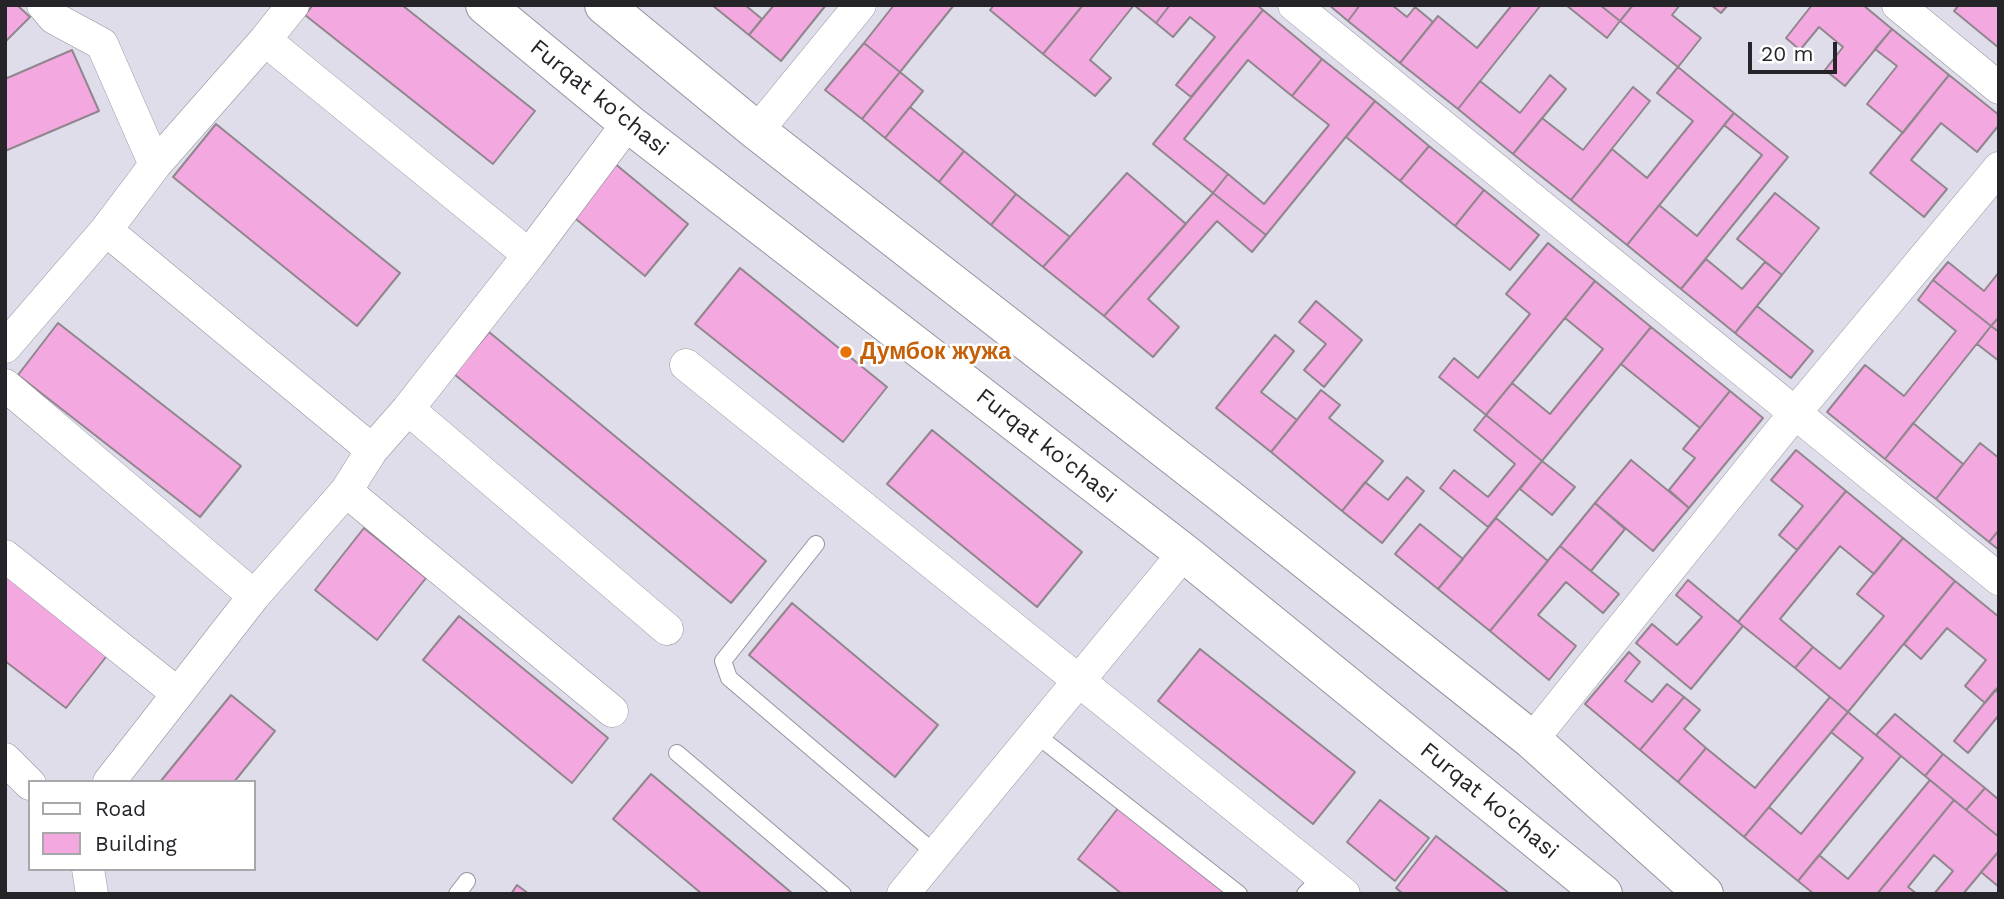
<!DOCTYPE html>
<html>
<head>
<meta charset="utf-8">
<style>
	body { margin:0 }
	#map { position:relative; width:2004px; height:899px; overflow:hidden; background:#dfddea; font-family:"Work Sans",sans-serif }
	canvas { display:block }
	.frame { position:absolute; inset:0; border:7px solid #252429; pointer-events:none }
	.legend { position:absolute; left:28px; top:780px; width:228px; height:91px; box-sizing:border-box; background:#fff; border:2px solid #a8a7a9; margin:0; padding:9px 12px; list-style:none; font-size:21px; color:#252429 }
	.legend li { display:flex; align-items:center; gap:14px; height:35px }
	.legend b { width:35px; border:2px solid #a8a7a9 }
	.scale { position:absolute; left:1748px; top:42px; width:89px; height:32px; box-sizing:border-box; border:4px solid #252429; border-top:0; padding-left:9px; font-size:21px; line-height:24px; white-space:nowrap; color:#252429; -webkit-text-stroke:5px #fff; paint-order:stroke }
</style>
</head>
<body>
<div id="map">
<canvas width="2004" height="899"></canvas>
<div class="frame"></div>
<ul class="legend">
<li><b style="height:9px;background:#fff"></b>Road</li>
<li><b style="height:19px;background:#f3a9df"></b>Building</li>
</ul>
<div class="scale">20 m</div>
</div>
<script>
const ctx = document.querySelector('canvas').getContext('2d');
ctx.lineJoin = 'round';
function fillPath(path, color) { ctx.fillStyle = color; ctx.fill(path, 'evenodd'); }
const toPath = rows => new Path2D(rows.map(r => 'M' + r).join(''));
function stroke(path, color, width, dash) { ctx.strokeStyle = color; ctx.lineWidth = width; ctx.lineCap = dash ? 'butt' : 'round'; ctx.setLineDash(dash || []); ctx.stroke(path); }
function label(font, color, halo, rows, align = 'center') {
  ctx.font = font + ' "Work Sans",sans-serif'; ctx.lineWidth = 5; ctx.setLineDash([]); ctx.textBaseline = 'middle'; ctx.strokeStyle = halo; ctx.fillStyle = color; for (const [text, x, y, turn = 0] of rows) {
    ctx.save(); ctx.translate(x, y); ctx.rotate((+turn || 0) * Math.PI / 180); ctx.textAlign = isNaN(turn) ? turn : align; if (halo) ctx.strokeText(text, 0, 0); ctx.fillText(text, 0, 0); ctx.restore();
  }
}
const building = toPath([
	[5,5,17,5,30,17,5,42,5,5],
	[313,5,402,5,535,111,493,164,305,15,313,5],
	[712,5,745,5,762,19,749,35,712,5],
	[774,5,826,5,781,61,749,35,774,5],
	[894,5,954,5,900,72,864,43,894,5],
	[994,5,1083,5,1043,54,990,10,994,5],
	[1083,5,1170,5,1156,23,1134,5,1090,60,1111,78,1095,96,1043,54,1083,5],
	[1170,5,1257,5,1263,10,1191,97,1176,85,1215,37,1190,17,1173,37,1156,23,1170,5],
	[1329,5,1360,5,1348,21,1329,5],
	[1360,5,1392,5,1407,17,1415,7,1433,22,1400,63,1348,21,1360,5],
	[1512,5,1541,5,1458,109,1400,63,1438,16,1477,48,1512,5],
	[1566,5,1600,5,1620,21,1607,38,1566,5],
	[1600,5,1633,5,1620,21,1600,5],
	[1633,5,1680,5,1672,15,1701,38,1678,67,1620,21,1633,5],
	[1711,5,1728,5,1721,13,1711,5],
	[1812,5,1863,5,1892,29,1845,86,1825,70,1843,47,1819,27,1800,50,1786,38,1812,5],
	[1959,5,1999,5,1999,48,1954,11,1959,5],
	[1263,10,1322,59,1292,96,1248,60,1184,139,1228,174,1213,193,1153,144,1263,10],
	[1892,29,1949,75,1903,133,1867,104,1897,66,1875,49,1892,29],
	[864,43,900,72,862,119,825,90,864,43],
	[72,50,99,111,5,151,5,79,72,50],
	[1322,59,1375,101,1266,235,1213,193,1228,174,1264,204,1329,125,1292,96,1322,59],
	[1678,67,1734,113,1627,245,1571,200,1612,149,1647,178,1693,121,1657,93,1678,67],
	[900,72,923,91,885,138,862,119,900,72],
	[1550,75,1566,89,1513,154,1458,109,1480,81,1520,113,1550,75],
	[1949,75,1999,115,1999,125,1977,152,1941,123,1911,160,1947,189,1924,217,1870,173,1949,75],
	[1633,87,1650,101,1571,200,1513,154,1542,118,1583,150,1633,87],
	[1375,101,1429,146,1400,181,1346,137,1375,101],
	[910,107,964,151,939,182,885,138,910,107],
	[1734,113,1788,157,1681,289,1627,245,1659,205,1697,236,1762,155,1724,125,1734,113],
	[216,124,400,273,357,326,173,177,216,124],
	[1429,146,1484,190,1455,226,1400,181,1429,146],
	[964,151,1016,194,991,225,939,182,964,151],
	[608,158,688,224,645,276,565,210,608,158],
	[1127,173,1186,224,1104,316,1043,267,1127,173],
	[1484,190,1539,235,1510,270,1455,226,1484,190],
	[1213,193,1266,235,1252,252,1217,221,1148,299,1179,327,1153,357,1104,316,1213,193],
	[1775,193,1819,228,1782,275,1737,239,1775,193],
	[1016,194,1070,237,1043,267,991,225,1016,194],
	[1548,243,1595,281,1486,415,1439,377,1454,358,1478,378,1530,314,1506,294,1548,243],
	[1706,259,1742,289,1765,262,1782,275,1735,333,1681,289,1706,259],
	[1948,262,1984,291,1999,272,1999,317,1991,326,1933,280,1948,262],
	[740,268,887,387,843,442,695,324,740,268],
	[1933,280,1991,326,1885,459,1827,412,1865,365,1904,396,1956,331,1918,300,1933,280],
	[1595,281,1651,327,1542,461,1486,415,1512,383,1550,414,1603,349,1565,318,1595,281],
	[1316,301,1362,340,1324,387,1304,370,1326,344,1299,322,1316,301],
	[1757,306,1813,351,1791,378,1735,333,1757,306],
	[1999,317,1999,332,1991,326,1999,317],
	[58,323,241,466,200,517,18,375,58,323],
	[1991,326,1999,332,1999,361,1977,344,1991,326],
	[1651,327,1730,391,1700,428,1621,364,1651,327],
	[489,332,766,561,731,603,454,374,489,332],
	[1275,335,1294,351,1261,392,1297,420,1271,452,1216,408,1275,335],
	[1321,390,1340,405,1329,418,1383,461,1342,511,1271,452,1321,390],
	[1730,391,1763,418,1689,508,1669,490,1695,458,1683,449,1730,391],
	[1486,415,1542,461,1488,527,1440,488,1454,470,1488,497,1515,464,1474,430,1486,415],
	[1913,423,1963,464,1936,499,1885,459,1913,423],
	[932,430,1082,552,1037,607,887,484,932,430],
	[1980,443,1999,458,1999,530,1989,542,1936,499,1980,443],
	[1796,450,1846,491,1797,550,1779,535,1803,506,1771,480,1796,450],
	[1631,460,1689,508,1653,551,1595,503,1631,460],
	[1542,461,1575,487,1552,515,1520,489,1542,461],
	[1407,477,1424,491,1382,543,1342,511,1365,482,1388,500,1407,477],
	[1846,491,1903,538,1874,574,1840,546,1780,619,1813,647,1795,668,1738,622,1846,491],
	[1595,503,1625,529,1591,571,1560,546,1595,503],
	[1496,518,1548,561,1490,631,1438,589,1496,518],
	[1420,524,1463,559,1438,589,1395,554,1420,524],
	[364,528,426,578,377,640,315,590,364,528],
	[1999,530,1999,550,1989,542,1999,530],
	[1903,538,1955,581,1848,712,1795,668,1813,647,1840,669,1884,616,1857,594,1903,538],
	[1560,546,1619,594,1603,613,1566,582,1538,615,1576,646,1549,680,1490,631,1560,546],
	[5,572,109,653,66,708,5,661,5,572],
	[1688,580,1743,626,1691,689,1636,643,1652,624,1677,645,1702,617,1676,595,1688,580],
	[1955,581,1999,617,1999,686,1985,703,1965,686,1986,660,1947,628,1921,659,1904,644,1955,581],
	[792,603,938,725,895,777,749,655,792,603],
	[459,616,608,738,572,783,423,660,459,616],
	[1200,649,1355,772,1313,824,1158,701,1200,649],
	[1629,652,1640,662,1625,681,1652,702,1667,684,1684,697,1640,750,1585,704,1629,652],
	[1995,690,1999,693,1999,715,1968,753,1954,741,1995,690],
	[231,695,275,731,234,782,160,782,231,695],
	[1684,697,1700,710,1684,729,1706,748,1678,782,1640,750,1684,697],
	[1830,697,1848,712,1744,837,1678,782,1706,748,1755,788,1830,697],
	[1848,712,1901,756,1798,881,1744,837,1769,807,1801,834,1863,758,1831,732,1848,712],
	[1895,714,1943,754,1925,776,1876,735,1895,714],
	[1943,754,1985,788,1966,810,1925,776,1943,754],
	[651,774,793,894,702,894,613,819,651,774],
	[1930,780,1954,800,1877,894,1814,894,1798,881,1819,855,1848,879,1930,780],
	[1985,788,1999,800,1999,837,1966,810,1985,788],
	[1380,800,1429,838,1395,881,1347,842,1380,800],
	[1954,800,1999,837,1999,851,1963,894,1934,894,1953,871,1934,855,1908,887,1917,894,1877,894,1954,800],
	[1119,807,1230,894,1122,894,1078,859,1119,807],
	[1436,836,1510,894,1403,894,1396,888,1436,836],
	[1999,851,1999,887,1981,872,1999,851],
	[517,885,529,894,511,894,517,885]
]);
const lane = toPath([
	[816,544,723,661,729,678,936,854],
	[1034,733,1239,894],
	[677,753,843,894],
	[457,894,467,881],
	[1305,894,1322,876]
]);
const street = toPath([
	[43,5,54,18,102,44,155,165],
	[293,5,265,40,155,165,106,230,372,450],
	[1294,5,1999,579],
	[1898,5,1999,88],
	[265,40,529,255],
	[757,131,860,5],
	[5,347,106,230],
	[686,365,1344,894],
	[5,385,254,596],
	[408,409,667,629],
	[346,491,612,711],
	[5,556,177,693],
	[1532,740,1795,413,1999,168],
	[5,759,30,784],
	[109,782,254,596,346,491,372,450,408,409,529,255,628,123],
	[88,869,92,894],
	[903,894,1184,553]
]);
const secondary = toPath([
	[485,5,628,123,1184,553,1603,894],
	[604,5,757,131,1229,499,1532,740,1704,894]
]);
const markers = [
	[846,352,7,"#e8710a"]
];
const streetNames = [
	["Furqat ko'chasi",599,98,39],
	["Furqat ko'chasi",1046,446,38],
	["Furqat ko'chasi",1489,801,39]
];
const foodNames = [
	["Думбок жужа",860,352]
];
fillPath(building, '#f3a9df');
stroke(building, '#91868e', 2);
stroke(lane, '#95939f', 18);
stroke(street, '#95939f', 33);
stroke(secondary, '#95939f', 40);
stroke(lane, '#fff', 16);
stroke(street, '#fff', 32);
stroke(secondary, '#fff', 38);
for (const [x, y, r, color] of markers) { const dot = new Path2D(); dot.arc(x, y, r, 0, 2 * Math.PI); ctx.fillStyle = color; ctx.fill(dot); stroke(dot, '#fff', 2.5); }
label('23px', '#252429', '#fff', streetNames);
label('bold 23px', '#c56008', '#fff', foodNames, 'left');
</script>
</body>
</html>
